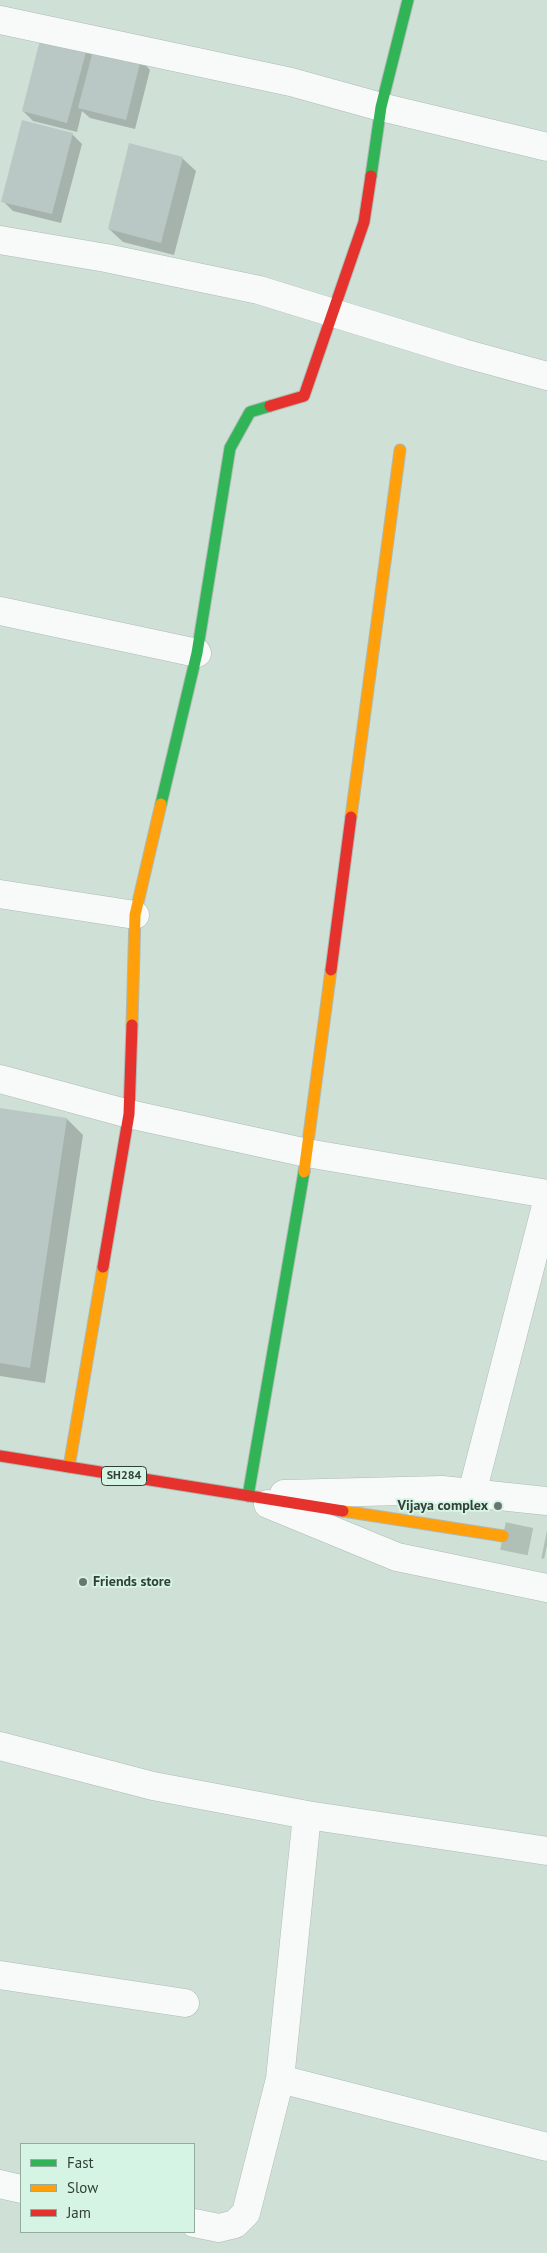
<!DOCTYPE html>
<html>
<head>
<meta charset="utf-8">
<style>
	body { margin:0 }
	#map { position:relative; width:547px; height:2253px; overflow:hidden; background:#cfe0d7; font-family:"PT Sans",sans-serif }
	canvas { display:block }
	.legend { position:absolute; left:20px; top:2143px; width:175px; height:90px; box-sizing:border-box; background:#d5f4e4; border:1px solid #94ac9f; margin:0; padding:6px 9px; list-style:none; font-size:15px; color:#323f38 }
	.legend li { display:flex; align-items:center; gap:10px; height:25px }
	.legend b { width:25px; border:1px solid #94ac9f }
</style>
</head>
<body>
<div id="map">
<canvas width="547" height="2253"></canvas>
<ul class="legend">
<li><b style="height:6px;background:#30b455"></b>Fast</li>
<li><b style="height:6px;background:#ff9f0a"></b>Slow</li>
<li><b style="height:6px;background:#e5322d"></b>Jam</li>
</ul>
</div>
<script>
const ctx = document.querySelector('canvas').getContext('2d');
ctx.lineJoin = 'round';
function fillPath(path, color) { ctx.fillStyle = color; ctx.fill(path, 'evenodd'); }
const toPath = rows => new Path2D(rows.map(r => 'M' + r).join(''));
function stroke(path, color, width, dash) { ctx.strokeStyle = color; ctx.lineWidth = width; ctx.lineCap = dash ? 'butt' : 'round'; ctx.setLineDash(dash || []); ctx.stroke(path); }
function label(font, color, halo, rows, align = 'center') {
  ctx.font = font + ' "PT Sans",sans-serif'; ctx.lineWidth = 4; ctx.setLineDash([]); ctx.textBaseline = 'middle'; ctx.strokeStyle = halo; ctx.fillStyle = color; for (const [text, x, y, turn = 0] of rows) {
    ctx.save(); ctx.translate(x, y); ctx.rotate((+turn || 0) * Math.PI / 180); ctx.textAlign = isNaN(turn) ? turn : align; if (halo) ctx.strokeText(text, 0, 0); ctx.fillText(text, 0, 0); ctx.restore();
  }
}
const shadow = toPath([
	[86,49,93,56,141,60,150,70,135,129,90,118,82,111,77,132,33,121,23,111],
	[72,134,82,144,61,223,13,211,3,201],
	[182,158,196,171,174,255,123,242,109,229],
	[0,1109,67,1119,83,1135,45,1383,0,1376]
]);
const building = toPath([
	[41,36,87,48,67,123,22,111],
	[94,47,141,59,126,120,78,108],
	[22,120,73,133,52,214,1,202],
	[129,143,183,157,161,243,108,229],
	[0,1108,67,1118,30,1368,0,1363]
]);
const primaryTunnel = toPath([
	[503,1536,547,1545]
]);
const street = toPath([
	[0,20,291,82,381,107,547,147],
	[0,240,106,258,259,290,463,353,547,376],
	[0,611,197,653],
	[0,894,135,915],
	[0,1079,129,1114,307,1153,547,1194],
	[472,1493,547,1202],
	[284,1494,442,1490,547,1501],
	[268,1504,397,1557,547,1588],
	[0,1746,153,1786,307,1815,547,1851],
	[0,1975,185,2003],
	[280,2079,547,2147],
	[0,2184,21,2189],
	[194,2223,219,2228,235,2224,246,2213,280,2079,307,1815]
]);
const fast = toPath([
	[371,176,381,107,408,0],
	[161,804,197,653,230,448,250,412,270,406],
	[248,1496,304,1172]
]);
const slow = toPath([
	[351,817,400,450],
	[132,1025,135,915,161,804],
	[304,1172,331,970],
	[69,1467,103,1267],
	[343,1511,503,1536]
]);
const jam = toPath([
	[270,406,304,396,364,222,371,176],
	[331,970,351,817],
	[103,1267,129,1114,132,1025],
	[0,1456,343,1511]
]);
const markers = [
	[498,1506,5,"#697770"],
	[83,1582,5,"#697770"]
];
const shields = [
	[124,1476,45]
];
const shieldNames = [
	["SH284",124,1476]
];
const poiNames = [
	["Vijaya complex",488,1506],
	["Friends store",93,1582,"left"]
];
fillPath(shadow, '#0003');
fillPath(building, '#b9c8c4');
stroke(primaryTunnel, '#b0c0b7', 28, [28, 14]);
stroke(street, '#adbbb4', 29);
stroke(fast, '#adbbb4', 13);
stroke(slow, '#adbbb4', 13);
stroke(jam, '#adbbb4', 13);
stroke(street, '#f8faf9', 28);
stroke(fast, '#30b455', 11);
stroke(slow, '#ff9f0a', 11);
stroke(jam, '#e5322d', 11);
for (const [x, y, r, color] of markers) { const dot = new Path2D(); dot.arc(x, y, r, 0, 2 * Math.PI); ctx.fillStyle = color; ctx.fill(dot); stroke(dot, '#d5f4e4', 2); }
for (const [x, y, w] of shields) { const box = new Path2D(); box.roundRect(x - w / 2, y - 9.5, w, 19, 4); ctx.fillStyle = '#d5f4e4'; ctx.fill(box); stroke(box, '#323f38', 1); }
label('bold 12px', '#323f38', null, shieldNames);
label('bold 14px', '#323f38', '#d5f4e4', poiNames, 'right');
</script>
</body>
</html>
